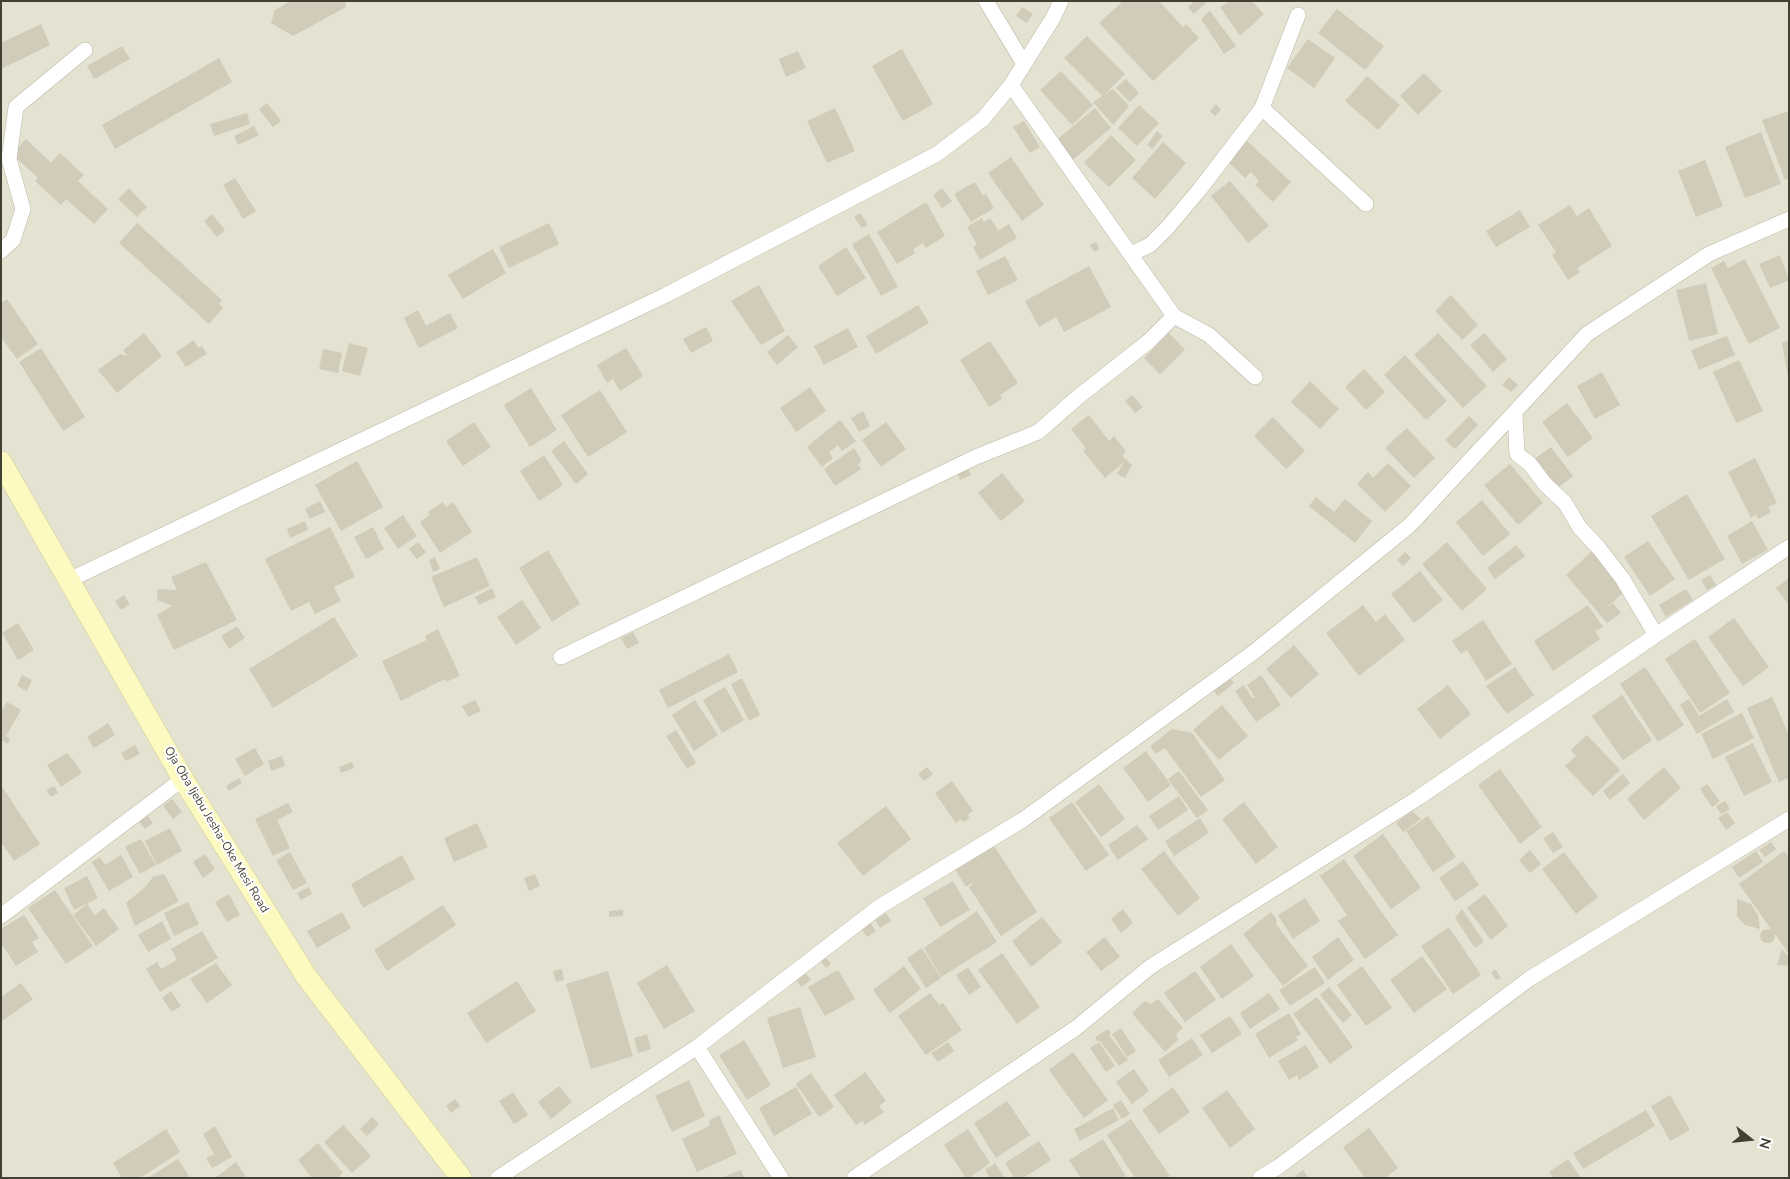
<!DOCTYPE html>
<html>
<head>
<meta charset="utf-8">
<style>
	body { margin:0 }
	#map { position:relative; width:1790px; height:1179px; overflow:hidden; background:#f0efe3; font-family:"Nunito Sans",sans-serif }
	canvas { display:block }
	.frame { position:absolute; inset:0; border:2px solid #423f33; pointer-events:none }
	.north { position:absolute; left:1725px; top:1114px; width:50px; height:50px; -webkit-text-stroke:4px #fff; paint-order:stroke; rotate:106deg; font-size:14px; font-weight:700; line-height:20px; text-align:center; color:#423f33 }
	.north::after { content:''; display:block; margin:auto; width:18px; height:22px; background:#423f33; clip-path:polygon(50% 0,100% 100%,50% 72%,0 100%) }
</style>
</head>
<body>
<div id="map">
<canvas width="1790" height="1179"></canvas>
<div class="frame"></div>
<div class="north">N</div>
</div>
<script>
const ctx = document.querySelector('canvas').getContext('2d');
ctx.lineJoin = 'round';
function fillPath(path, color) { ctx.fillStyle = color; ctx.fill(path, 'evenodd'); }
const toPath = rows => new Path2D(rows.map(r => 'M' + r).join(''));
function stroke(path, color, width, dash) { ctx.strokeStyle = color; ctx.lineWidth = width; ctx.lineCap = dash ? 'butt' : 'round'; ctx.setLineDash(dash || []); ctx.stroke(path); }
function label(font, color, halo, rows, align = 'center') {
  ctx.font = font + ' "Nunito Sans",sans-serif'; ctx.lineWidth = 4; ctx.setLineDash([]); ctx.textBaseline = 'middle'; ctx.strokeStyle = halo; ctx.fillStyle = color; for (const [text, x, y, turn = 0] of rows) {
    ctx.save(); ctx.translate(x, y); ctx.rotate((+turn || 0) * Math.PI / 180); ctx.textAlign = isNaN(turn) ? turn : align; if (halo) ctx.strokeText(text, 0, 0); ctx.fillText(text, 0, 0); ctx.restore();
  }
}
const residential = toPath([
	[1,1,1789,1,1789,1178,1,1178]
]);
const building = toPath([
	[291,1,345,1,346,7,293,36,271,23,275,10],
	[1123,1,1159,1,1183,27,1186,24,1199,38,1153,81,1099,23],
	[1195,1,1208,1,1194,14,1188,7],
	[1231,1,1252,1,1264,14,1240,36,1220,7],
	[1022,7,1033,14,1027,23,1016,16],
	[1337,9,1384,46,1365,70,1318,33],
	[1210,11,1236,46,1224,54,1201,19],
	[41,24,50,45,1,69,1,43],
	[1087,36,1125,74,1104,95,1113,89,1129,106,1113,125,1093,102,1102,96,1064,58],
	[1308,39,1335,58,1314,88,1287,68],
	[122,46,130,59,94,79,87,66],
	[902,49,933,104,903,121,872,66],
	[798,51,806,68,786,77,779,59],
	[219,58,232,82,115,149,102,125],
	[1061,71,1093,105,1072,125,1040,90],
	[1424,73,1442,91,1418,115,1400,96],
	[1367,76,1400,105,1378,130,1345,101],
	[1126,79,1139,93,1130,102,1116,88],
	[267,103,281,121,273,127,259,109],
	[1216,104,1221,110,1215,116,1210,111],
	[1139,105,1159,123,1137,146,1118,128],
	[835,108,855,151,827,163,807,121],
	[1095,108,1111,128,1069,163,1053,143],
	[1789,111,1789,179,1785,180,1762,120],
	[247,113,250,124,214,136,210,124],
	[1024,121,1040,147,1030,153,1013,127],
	[254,126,259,135,238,145,234,136],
	[1157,131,1163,136,1152,149,1147,145],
	[1761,132,1781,184,1745,198,1725,147],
	[1111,135,1136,160,1109,187,1084,163],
	[26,139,51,163,60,153,84,175,78,181,108,209,94,224,66,199,61,205,35,181,38,178,12,154],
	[1245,139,1291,182,1273,202,1255,185,1259,181,1251,172,1245,178,1226,160],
	[1163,142,1186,163,1155,199,1132,178],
	[1011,157,1044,205,1022,221,988,173],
	[1705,160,1723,206,1696,217,1678,171],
	[235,178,256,211,243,219,223,185],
	[1230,181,1269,226,1248,243,1211,196],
	[975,182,983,196,986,194,994,208,971,222,954,194],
	[129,188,147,207,137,217,118,199],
	[942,188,952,201,942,208,933,195],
	[926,202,945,236,926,248,923,243,913,249,915,253,897,264,877,232],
	[1570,205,1577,216,1589,208,1612,246,1577,268,1580,272,1568,280,1552,255,1556,252,1538,225],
	[1520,210,1530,227,1496,247,1486,231],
	[860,213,868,225,862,228,854,217],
	[212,214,225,230,217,237,204,221],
	[982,218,984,222,990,218,998,230,990,236,1009,224,1017,238,980,260,973,247,977,244,967,227],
	[137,223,222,300,219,304,223,308,209,324,119,243],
	[549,223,559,244,509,268,499,247],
	[869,234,898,287,881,296,852,244],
	[1096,242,1099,249,1094,252,1090,245],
	[846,247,866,278,837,296,818,266],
	[493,249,506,273,463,299,448,275],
	[1780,255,1789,280,1770,288,1759,264],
	[1005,256,1018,280,988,295,976,271],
	[1745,259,1780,328,1749,344,1711,268,1724,261,1728,268],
	[1089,266,1111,307,1064,332,1056,317,1039,327,1025,301],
	[1706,283,1718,334,1689,341,1676,290],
	[759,285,785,331,761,345,731,301],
	[1451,295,1478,325,1462,340,1435,311],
	[7,299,38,344,17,359,1,337,1,303],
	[918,305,929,323,876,354,866,336],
	[418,310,426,326,450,313,458,328,419,348,404,318],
	[706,327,713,341,691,353,683,339],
	[848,328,858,347,824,365,814,346],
	[144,333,162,356,117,393,98,370,120,354,127,356,123,350],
	[1169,333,1185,350,1160,374,1144,358],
	[1438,333,1487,386,1463,408,1414,355],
	[1484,333,1507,359,1493,372,1470,345],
	[788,335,798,347,777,365,767,352],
	[1727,336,1735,355,1699,370,1691,350],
	[194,340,198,348,202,346,207,354,186,367,176,352],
	[990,341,1018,383,1000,395,1002,399,989,407,960,360],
	[1789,341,1789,377,1788,378,1782,342],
	[349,343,368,348,360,376,342,371],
	[41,348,85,417,63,431,19,362],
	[626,348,643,376,620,391,613,379,607,383,597,365],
	[323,349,342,353,338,373,319,369],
	[1405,355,1447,401,1426,420,1384,375],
	[1739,360,1763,411,1736,423,1713,372],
	[1364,369,1385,392,1366,410,1345,387],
	[1602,372,1620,405,1595,419,1577,386],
	[1509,377,1518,385,1511,392,1502,385],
	[1310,381,1339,409,1320,429,1291,402],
	[810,387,826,411,796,432,780,408],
	[531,388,557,430,530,447,504,405],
	[600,390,627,432,588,457,561,415],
	[1132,395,1143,407,1135,413,1125,401],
	[1567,403,1593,438,1568,457,1542,422],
	[863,411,870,426,859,432,851,418],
	[1089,415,1109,441,1114,436,1126,451,1122,456,1132,465,1125,478,1117,474,1124,462,1105,478,1083,451,1086,448,1071,429],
	[1469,416,1478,425,1455,449,1445,440],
	[1273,417,1305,451,1286,469,1254,436],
	[840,420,856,441,842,451,838,445,829,452,833,458,822,467,807,447],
	[474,422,491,447,463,466,446,441],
	[886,422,906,449,881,467,862,440],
	[1407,428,1435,458,1414,478,1385,448],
	[564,441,588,474,576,484,551,451],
	[1551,447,1573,476,1553,492,1530,462],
	[854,448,862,461,858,464,861,469,835,486,824,469],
	[544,455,563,485,539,501,520,471],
	[1755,458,1777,503,1768,507,1771,512,1758,519,1756,515,1751,518,1728,472],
	[357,461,383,507,341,531,315,485],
	[1388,463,1411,486,1385,512,1357,484,1368,472,1373,478],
	[966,464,971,475,960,480,955,469],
	[1510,464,1543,503,1518,525,1484,485],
	[1002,473,1025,501,1001,521,978,493],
	[1687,494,1725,559,1689,580,1651,516],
	[1316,497,1334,512,1345,499,1372,521,1355,543,1309,506],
	[1482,500,1510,534,1483,556,1456,522],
	[320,501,325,512,310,519,305,509],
	[443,502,446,507,453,502,472,532,440,553,420,522,430,515,428,512],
	[403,515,417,536,398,549,384,528],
	[305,521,308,530,290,538,287,529],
	[1752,521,1768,550,1742,564,1727,536],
	[330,527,355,577,334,587,341,601,315,614,309,602,291,611,265,559],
	[373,527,384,549,366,559,354,537],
	[1648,541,1675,579,1650,596,1624,557],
	[418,542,426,552,417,559,409,549],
	[1447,542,1487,589,1462,611,1422,564],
	[1516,545,1525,556,1495,579,1487,568],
	[548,550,580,604,552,622,519,568],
	[1405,552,1411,558,1403,566,1397,560],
	[1591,552,1625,591,1605,609,1613,603,1621,613,1607,623,1566,575],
	[435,557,440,569,433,572,429,560],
	[477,557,490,586,444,607,431,577],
	[206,562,237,620,174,650,157,615,172,606,157,600,158,589,177,590,171,577],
	[1420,571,1443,600,1414,623,1391,594],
	[1710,575,1716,585,1707,590,1701,580],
	[1789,578,1789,605,1776,588],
	[492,588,496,597,479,605,475,597],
	[1686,589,1693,600,1666,617,1659,605],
	[124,595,130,604,121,610,115,601],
	[522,600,541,628,516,645,497,617],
	[1363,605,1376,622,1385,614,1405,640,1359,676,1326,633],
	[1588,605,1603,627,1595,631,1600,639,1553,671,1534,641],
	[334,617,358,656,273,708,249,669],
	[1734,618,1769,667,1743,686,1708,637],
	[1483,620,1512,664,1486,681,1467,650,1461,654,1452,641],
	[18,623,34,650,18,660,2,633],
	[237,626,245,638,229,649,221,636],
	[438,629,460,676,446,682,445,679,401,701,382,661,427,640,425,636],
	[633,632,639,643,627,649,621,638],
	[1695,639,1730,693,1700,713,1665,659],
	[1294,645,1319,674,1291,698,1266,669],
	[729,654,738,672,668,708,659,690],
	[1515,667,1534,695,1507,714,1486,686],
	[1645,667,1684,725,1658,742,1620,684],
	[1226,673,1234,683,1218,696,1210,686],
	[22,675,32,680,27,691,17,686],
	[1261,675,1281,705,1256,722,1235,691,1244,685,1252,698,1255,697,1247,685],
	[742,678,760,715,749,721,731,684],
	[1448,685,1471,714,1440,739,1417,709],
	[725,687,744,720,722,733,703,700],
	[1622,695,1652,740,1623,760,1592,716],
	[1772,697,1789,735,1789,778,1779,782,1747,708],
	[1689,699,1699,716,1727,699,1734,712,1697,734,1680,705],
	[475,700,481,711,468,717,462,706],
	[695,700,718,735,694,751,672,715],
	[7,702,21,710,6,736,10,739,8,744,1,740,1,712],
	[1222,705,1248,736,1219,760,1193,730],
	[1742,713,1754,738,1713,759,1701,734],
	[108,723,115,735,94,748,87,737],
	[1172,729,1192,733,1225,780,1201,797,1165,748,1156,754,1150,746],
	[676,730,696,763,687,769,666,736],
	[1587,735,1620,770,1593,796,1565,766,1576,756,1571,750],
	[1753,743,1772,782,1744,796,1725,757],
	[135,745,140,754,126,761,121,753],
	[255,748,264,764,245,776,235,759],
	[1146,751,1171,785,1148,802,1123,768],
	[67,753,71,759,72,758,82,773,61,787,47,765],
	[282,756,285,766,271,771,268,761],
	[352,762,354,768,341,773,339,767],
	[927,767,933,774,924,781,918,774],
	[1664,767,1681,788,1644,820,1627,799],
	[1500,769,1542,827,1520,844,1478,785],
	[1179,771,1208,810,1197,818,1168,779],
	[1623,774,1630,783,1610,800,1603,791],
	[239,778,242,783,229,791,226,786],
	[952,781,973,811,967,815,970,818,964,822,961,819,956,823,935,793],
	[1099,784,1125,819,1101,837,1075,802],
	[1707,784,1720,801,1712,807,1700,789],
	[1,785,40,844,14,861,1,842],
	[54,786,58,793,51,797,46,790],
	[1179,796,1188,810,1158,830,1149,816],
	[172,799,182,812,173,819,163,806],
	[1725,801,1730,809,1721,814,1716,806],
	[1072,802,1109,855,1086,871,1049,818],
	[1244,802,1278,847,1256,864,1222,819],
	[288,803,293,812,277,820,290,848,273,856,255,819],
	[886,806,911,839,863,876,837,843],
	[1412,811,1421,819,1403,832,1396,823],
	[1727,812,1735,823,1726,830,1718,818],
	[146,814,153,823,145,829,138,820],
	[1428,816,1456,857,1433,872,1406,831],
	[1200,818,1209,833,1174,856,1165,841],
	[477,823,488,847,454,862,444,838],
	[1137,825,1148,839,1118,860,1108,845],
	[170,828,182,851,157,865,145,841],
	[1553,832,1563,847,1553,853,1543,838],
	[1383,834,1421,888,1391,909,1353,856],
	[141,839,156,865,140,874,125,847],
	[1771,842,1776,849,1765,857,1759,850],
	[992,843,1037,912,1001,936,969,887,973,884,972,883,966,887,954,868],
	[1530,850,1541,864,1530,873,1519,860],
	[1164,851,1200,898,1178,916,1141,869],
	[1756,851,1763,862,1739,878,1732,867],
	[1784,851,1789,857,1789,954,1775,934,1774,940,1770,943,1765,943,1761,940,1760,935,1763,930,1771,929,1739,884],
	[290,852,307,883,293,890,276,860],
	[1564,852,1598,897,1576,914,1542,869],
	[205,854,215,869,203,878,193,862],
	[121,855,133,877,109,891,92,862,100,857,105,865],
	[402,855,415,879,363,908,351,884],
	[1344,859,1398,935,1365,959,1338,921,1347,915,1320,876],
	[1463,861,1479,885,1455,901,1439,878],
	[164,874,179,901,135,926,126,903,145,887,153,877],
	[535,874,540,886,529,891,524,878],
	[87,876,98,898,74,910,64,888],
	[953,881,970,910,940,927,923,898],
	[309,887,312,894,301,900,297,893],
	[55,890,93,946,66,964,28,908],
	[229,894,240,915,227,922,215,902],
	[1485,894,1508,926,1491,940,1467,908],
	[1305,898,1320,921,1293,939,1278,915],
	[1737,899,1751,904,1758,915,1760,929,1745,925,1737,916],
	[188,902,199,924,174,936,164,913],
	[87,904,95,915,104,908,119,929,96,946,73,915],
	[443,905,456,925,387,971,374,950],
	[1123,909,1133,923,1121,933,1111,919],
	[1462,909,1484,942,1475,948,1455,918],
	[623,910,623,916,609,917,609,911],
	[977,911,997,942,941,977,924,948],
	[342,912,351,928,317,948,307,931],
	[1271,912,1277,920,1276,924,1308,966,1283,986,1243,934],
	[886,913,891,921,880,928,875,920],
	[24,915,39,938,32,942,38,952,16,966,1,943,1,929],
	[1042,917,1062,942,1031,967,1012,941],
	[162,921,171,939,148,952,138,935],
	[870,922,876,931,867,937,861,928],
	[1449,927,1481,975,1453,994,1421,946],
	[202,931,218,958,160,992,146,969,157,962,161,969,177,960,171,949],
	[1105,937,1120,957,1101,971,1086,952],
	[1338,937,1354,960,1328,980,1312,957],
	[1231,944,1254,976,1222,999,1200,967],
	[922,948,941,978,926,988,907,958],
	[1782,949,1789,958,1789,966,1777,965],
	[1002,953,1040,1007,1017,1024,978,970],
	[824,955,831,964,826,968,819,959],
	[1422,956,1447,989,1414,1013,1390,980],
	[216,963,232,985,207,1003,190,979],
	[667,965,695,1011,664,1029,637,983],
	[904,966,921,989,890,1013,873,990],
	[1362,966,1392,1008,1366,1026,1337,985],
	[968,967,981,987,969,995,956,975],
	[1315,967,1325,983,1290,1006,1279,990],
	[562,969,564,980,556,982,553,971],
	[802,969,811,980,801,987,793,975],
	[838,970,855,999,825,1016,808,987],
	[1496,970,1501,978,1496,980,1491,972],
	[608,971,633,1056,591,1069,566,984],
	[1195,971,1216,1000,1185,1022,1164,993],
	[517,981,536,1011,486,1043,467,1013],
	[21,983,33,999,1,1022,1,997],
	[1329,987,1352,1015,1343,1023,1320,995],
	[171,991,181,1006,172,1012,162,998],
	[930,993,939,1005,943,1003,962,1030,926,1055,898,1016],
	[1269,993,1280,1009,1250,1029,1240,1013],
	[1317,997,1353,1047,1330,1064,1293,1014],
	[1158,999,1183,1028,1176,1034,1178,1040,1165,1052,1132,1013,1145,1001,1151,1004],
	[800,1007,816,1057,783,1068,767,1018],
	[1289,1013,1301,1034,1296,1037,1298,1040,1269,1058,1255,1034],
	[1230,1016,1242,1034,1212,1053,1200,1035],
	[1121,1028,1136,1051,1127,1057,1112,1034],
	[1108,1029,1111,1033,1109,1035,1128,1060,1119,1066,1100,1041,1097,1041,1095,1037],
	[647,1034,651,1049,638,1053,634,1038],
	[1192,1038,1203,1055,1169,1077,1158,1060],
	[744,1040,771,1085,747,1100,719,1055],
	[948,1042,954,1051,938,1062,931,1053],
	[1099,1042,1115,1066,1106,1072,1090,1048],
	[1306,1045,1319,1067,1299,1080,1297,1075,1289,1080,1278,1061],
	[1073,1052,1108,1100,1084,1118,1049,1070],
	[1134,1069,1149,1091,1132,1104,1116,1082],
	[865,1072,886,1101,879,1106,884,1112,865,1125,862,1121,856,1125,834,1095],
	[811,1073,834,1107,819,1117,796,1084],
	[689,1080,705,1116,672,1132,655,1096],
	[559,1086,572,1102,551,1119,538,1102],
	[796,1087,812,1114,774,1136,759,1108],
	[1173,1087,1190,1112,1159,1134,1142,1110],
	[1227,1090,1255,1129,1230,1148,1202,1108],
	[513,1092,528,1115,514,1124,499,1101],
	[1670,1095,1690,1130,1670,1141,1651,1106],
	[455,1099,460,1106,451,1113,446,1106],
	[1121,1100,1130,1114,1122,1119,1113,1105],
	[1007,1101,1030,1135,996,1158,974,1123],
	[1113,1108,1119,1120,1080,1141,1074,1129],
	[1646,1110,1655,1126,1583,1169,1573,1153],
	[719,1115,737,1154,697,1172,682,1139,709,1126,710,1120],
	[372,1117,379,1124,367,1136,360,1129],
	[1131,1119,1170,1176,1166,1178,1135,1178,1107,1135],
	[343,1125,371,1156,352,1173,324,1142],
	[215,1126,232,1157,212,1168,206,1158,214,1154,203,1134],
	[1369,1128,1398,1168,1385,1178,1365,1178,1343,1147],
	[166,1129,180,1152,140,1178,122,1178,113,1163],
	[968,1129,990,1163,969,1178,966,1178,944,1145],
	[1103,1139,1127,1178,1081,1178,1069,1160],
	[1039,1141,1051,1160,1023,1178,1014,1178,1005,1163],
	[318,1143,343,1173,337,1178,312,1178,298,1160],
	[178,1159,190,1178,148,1178],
	[1568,1159,1581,1178,1554,1178,1549,1172],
	[236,1162,247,1178,215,1178],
	[995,1163,1005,1178,990,1178,985,1170],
	[741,1170,744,1178,721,1178],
	[1303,1170,1308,1178,1293,1178]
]);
const street = toPath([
	[986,1,1024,64],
	[1011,85,1174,316],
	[1262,108,1366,204],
	[1,251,13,240,23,209,9,159,16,107,85,50],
	[1131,254,1150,245,1168,227,1200,189,1262,108,1298,15],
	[1515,413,1517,454,1530,464,1545,484,1565,503,1580,528,1598,547,1622,578,1656,635],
	[69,580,666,295,937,154,983,119,1011,85,1053,18,1061,1],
	[561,657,976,457,1038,432,1078,397,1148,342,1174,316,1209,335,1255,377],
	[1,916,183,779],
	[697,1047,781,1178],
	[498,1178,697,1047,879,907,1024,819,1254,652,1410,525,1587,334,1709,254,1789,219],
	[854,1178,1076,1028,1150,967,1418,798,1656,635,1789,547],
	[1260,1178,1278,1167,1529,979,1789,819]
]);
const secondary = toPath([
	[1,462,183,779,306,976,461,1178]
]);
const streetNames = [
	["Oja Oba Ijebu Jesha-Oke Mesi Road",216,830,59]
];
fillPath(residential, '#e4e2d1');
fillPath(building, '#d1ccb9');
stroke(street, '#bbb8a6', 16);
stroke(secondary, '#cfcb94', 22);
stroke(street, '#fff', 15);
stroke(secondary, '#fcf9c1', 21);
label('12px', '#423f33', '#fff', streetNames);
</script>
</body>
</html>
